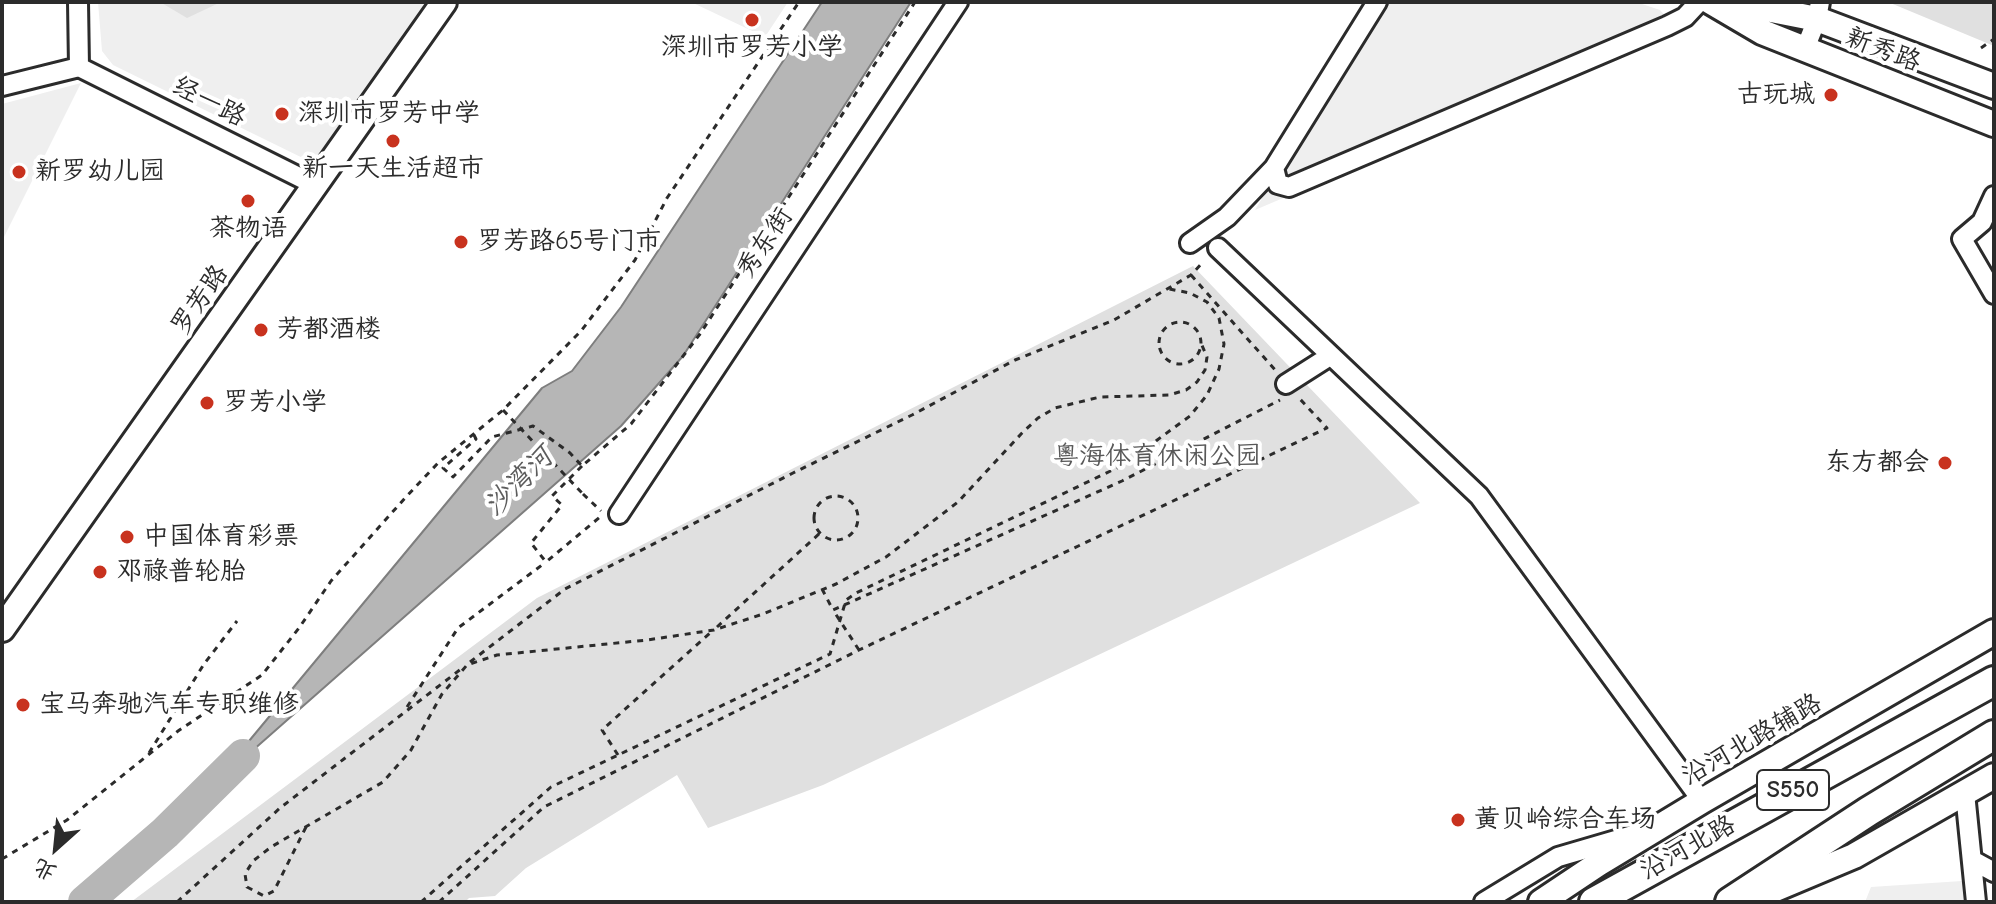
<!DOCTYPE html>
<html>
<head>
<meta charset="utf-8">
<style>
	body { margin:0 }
	#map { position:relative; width:1996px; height:904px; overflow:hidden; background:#fff; font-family:"Comic Neue","LXGW WenKai TC",sans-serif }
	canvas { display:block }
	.frame { position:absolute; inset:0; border:4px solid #2b2b2b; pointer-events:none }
	.north { position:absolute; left:16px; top:808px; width:80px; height:80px; -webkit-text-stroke:6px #fff; paint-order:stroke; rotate:207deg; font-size:22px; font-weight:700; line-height:32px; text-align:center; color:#2b2b2b }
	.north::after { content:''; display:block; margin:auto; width:28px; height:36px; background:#2b2b2b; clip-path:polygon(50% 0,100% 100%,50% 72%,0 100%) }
</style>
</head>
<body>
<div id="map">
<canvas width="1996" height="904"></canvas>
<div class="frame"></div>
<div class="north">北</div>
</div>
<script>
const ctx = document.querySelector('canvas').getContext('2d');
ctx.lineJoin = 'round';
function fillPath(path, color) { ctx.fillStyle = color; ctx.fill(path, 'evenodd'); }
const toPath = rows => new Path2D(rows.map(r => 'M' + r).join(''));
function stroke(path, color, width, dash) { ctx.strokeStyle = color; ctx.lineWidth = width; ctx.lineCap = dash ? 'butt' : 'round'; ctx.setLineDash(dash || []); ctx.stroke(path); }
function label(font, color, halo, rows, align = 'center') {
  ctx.font = font + ' "Comic Neue","LXGW WenKai TC",sans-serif'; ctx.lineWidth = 8; ctx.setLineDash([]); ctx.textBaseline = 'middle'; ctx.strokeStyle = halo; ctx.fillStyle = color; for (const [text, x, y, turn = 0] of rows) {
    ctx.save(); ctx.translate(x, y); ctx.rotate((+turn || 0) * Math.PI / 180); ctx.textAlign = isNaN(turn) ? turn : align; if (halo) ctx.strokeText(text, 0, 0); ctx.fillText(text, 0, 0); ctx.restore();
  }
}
const built = toPath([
	[98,2,428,2,315,164,113,65,102,51],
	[691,2,788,2,765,37],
	[1381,2,1636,2,1660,10,1678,30,1255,210],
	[81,83,2,241,2,104],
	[1962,881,1964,902,1865,902,1871,887]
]);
const green = toPath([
	[160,2,221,2,187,18],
	[1888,2,1994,2,1994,46],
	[1193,266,1420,503,823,785,708,828,677,775,526,868,495,896,469,898,465,902,131,902,537,598]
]);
const water = toPath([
	[822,2,911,2,683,356,621,426,210,788,542,388,572,371,621,307,822,2]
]);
const river = toPath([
	[85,902,165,833,243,756]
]);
const path = toPath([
	[1981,48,1994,39],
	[1191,275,1276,371],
	'1159 343a21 21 0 1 1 42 0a21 21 0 1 1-42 0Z',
	[474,435,476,439,443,468,453,477,492,437,533,426,570,453,582,466,631,424,700,334,915,2],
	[582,466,552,496,562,505,531,543,546,562,600,517],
	[583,494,601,511],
	'814 518a22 22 0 1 1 44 0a22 22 0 1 1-44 0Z',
	[822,589,833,610],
	[717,627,820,533],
	[859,650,833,610,1122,481,1280,400],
	[470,662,565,589,793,473,912,415,1015,360,1114,320,1191,275,1204,261],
	[407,707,458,628,546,562],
	[149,753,204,664,237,621],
	[618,755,602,730,711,632],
	[306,827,274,891,264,896,247,887,245,874,253,861,271,847,383,782,411,750,442,694,467,665,497,655,647,640,714,630,763,614,836,584,886,557,958,502,1022,433,1038,418,1055,408,1100,397,1169,395,1186,390,1197,382,1205,370,1207,357,1201,343],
	[2,859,67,820,178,731,262,675,299,628,331,581,405,498,438,463,503,410,581,331,635,260,667,198,799,2],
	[177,902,280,808,461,669],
	[439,902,544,807,859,650,1327,428,1299,398]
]);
const minor = toPath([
	[78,2,79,67],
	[1377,2,1274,168,1278,184,1289,187,1667,26,1685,17,1699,2],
	[1805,49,1817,19,1820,2],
	[79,67,315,185],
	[2,86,79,67],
	[1994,196,1982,222,1962,239,1994,294],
	[1190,243,1227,217,1274,168],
	[1218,248,1479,496,1702,801],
	[1286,384,1330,356],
	[619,514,958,2],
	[1965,793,1976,902],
	[1972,860,1994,872],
	[1484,902,1558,857,1640,833]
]);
const major = toPath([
	[1711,2,1762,32,1994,124],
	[1731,2,1817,19,1994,86],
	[2,629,444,2],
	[1749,900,1854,856,1994,776],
	[1541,902,1598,864,1702,801,1994,632]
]);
const highway = toPath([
	[1594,902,1994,681],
	[1730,902,1869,811,1994,735]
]);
const pathBridge = toPath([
	[503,410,583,494],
	[421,902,551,787,830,654,846,600,856,593,1123,465,1190,416,1207,395,1219,369,1224,344,1219,318,1207,302,1190,293,1169,289]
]);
const markers = [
	[752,20,8,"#c8321e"],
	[1831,95,8,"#c8321e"],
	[282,114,8,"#c8321e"],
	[393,141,8,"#c8321e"],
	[19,172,8,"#c8321e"],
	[248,201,8,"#c8321e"],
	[461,242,8,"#c8321e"],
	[261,330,8,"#c8321e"],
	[207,403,8,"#c8321e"],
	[1945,463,8,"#c8321e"],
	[127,537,8,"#c8321e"],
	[100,572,8,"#c8321e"],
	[23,705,8,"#c8321e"],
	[1458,820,8,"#c8321e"]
];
const shields = [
	[1793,790,72]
];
const shieldNames = [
	["S550",1793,790]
];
const poiNames = [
	["深圳市罗芳小学",752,48,"center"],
	["古玩城",1815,95,"right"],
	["深圳市罗芳中学",298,114],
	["新一天生活超市",393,169,"center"],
	["新罗幼儿园",35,172],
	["茶物语",248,229,"center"],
	["罗芳路65号门市",477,242],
	["芳都酒楼",277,330],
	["罗芳小学",223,403],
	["东方都会",1929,463,"right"],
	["中国体育彩票",143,537],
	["邓禄普轮胎",116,572],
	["宝马奔驰汽车专职维修",39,705],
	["黄贝岭综合车场",1474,820]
];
const streetNames = [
	["新秀路",1883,50,21],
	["经一路",209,102,27],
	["秀东街",765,243,-56],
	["罗芳路",200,300,-55],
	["沿河北路辅路",1752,740,-30],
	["沿河北路",1688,848,-29]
];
const parkNames = [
	["粤海体育休闲公园",1157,457]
];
const waterNames = [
	["沙湾河",519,482,-45]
];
fillPath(built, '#efefef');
fillPath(green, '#e0e0e0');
fillPath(water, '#b6b6b6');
stroke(water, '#7e7e7e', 2);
stroke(river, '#b6b6b6', 34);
stroke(minor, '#2b2b2b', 24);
stroke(major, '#2b2b2b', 30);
stroke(highway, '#2b2b2b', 34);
stroke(path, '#2b2b2b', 3, [6, 6]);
stroke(minor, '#fff', 18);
stroke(major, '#fff', 24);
stroke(highway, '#fff', 28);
stroke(pathBridge, '#2b2b2b', 3, [6, 6]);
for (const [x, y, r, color] of markers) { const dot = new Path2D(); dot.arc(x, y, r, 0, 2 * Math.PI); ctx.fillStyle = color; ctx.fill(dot); stroke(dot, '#fff', 3); }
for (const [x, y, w] of shields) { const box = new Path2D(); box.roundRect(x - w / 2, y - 20, w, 40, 6); ctx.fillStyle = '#fff'; ctx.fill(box); stroke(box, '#2b2b2b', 2); }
label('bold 24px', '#2b2b2b', null, shieldNames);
label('26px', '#2b2b2b', '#fff', poiNames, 'left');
label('26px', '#2b2b2b', '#fff', streetNames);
label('26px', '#585858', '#fff', parkNames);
label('italic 28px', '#5c5c5c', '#fff', waterNames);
</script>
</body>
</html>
